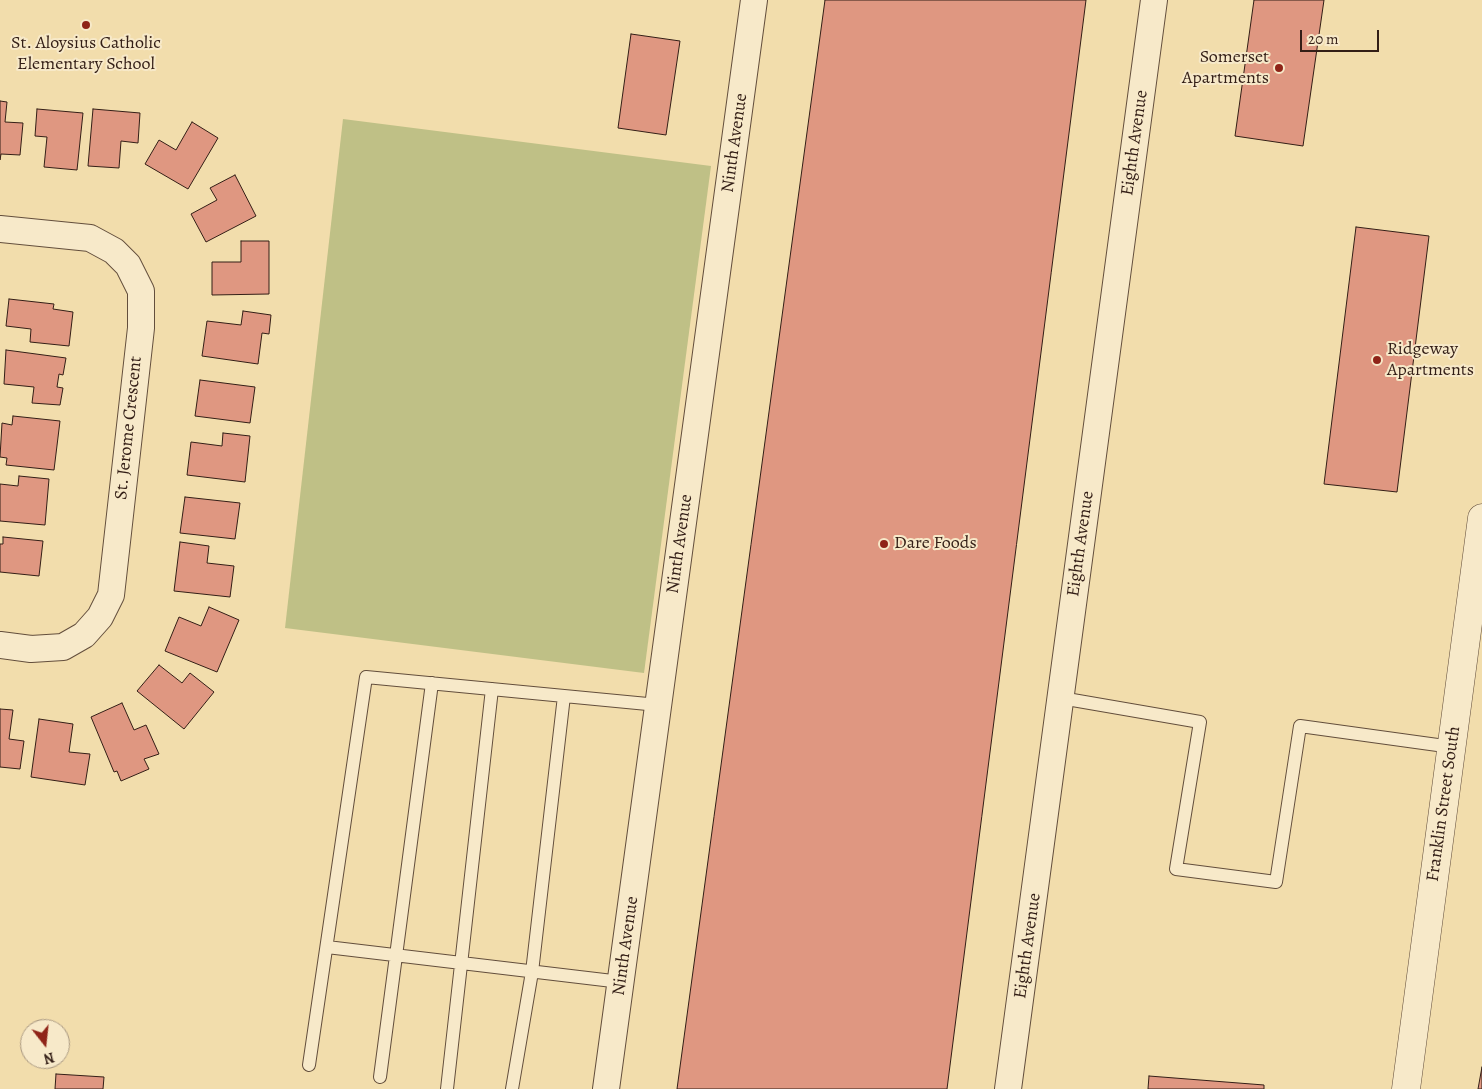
<!DOCTYPE html>
<html>
<head>
<meta charset="utf-8">
<style>
	body { margin:0 }
	#map { position:relative; width:1482px; height:1089px; overflow:hidden; background:#f2ddac; font-family:Alegreya,serif }
	canvas { display:block }
	.north { position:absolute; left:20px; top:1019px; width:50px; height:50px; box-sizing:border-box; background:#f7e9c9; border:1px solid #a99881; border-radius:50%; rotate:164deg; font-size:14px; font-weight:700; line-height:20px; text-align:center; color:#331e16 }
	.north::after { content:''; display:block; margin:auto; width:18px; height:22px; background:#8f2418; clip-path:polygon(50% 0,100% 100%,50% 72%,0 100%) }
	.scale { position:absolute; left:1300px; top:30px; width:79px; height:22px; box-sizing:border-box; border:2px solid #331e16; border-top:0; padding-left:6px; font-size:15px; line-height:18px; white-space:nowrap; color:#331e16; -webkit-text-stroke:4px #f7e9c9; paint-order:stroke }
</style>
</head>
<body>
<div id="map">
<canvas width="1482" height="1089"></canvas>
<div class="north">N</div>
<div class="scale">20 m</div>
</div>
<script>
const ctx = document.querySelector('canvas').getContext('2d');
ctx.lineJoin = 'round';
function fillPath(path, color) { ctx.fillStyle = color; ctx.fill(path, 'evenodd'); }
const toPath = rows => new Path2D(rows.map(r => 'M' + r).join(''));
function stroke(path, color, width, dash) { ctx.strokeStyle = color; ctx.lineWidth = width; ctx.lineCap = dash ? 'butt' : 'round'; ctx.setLineDash(dash || []); ctx.stroke(path); }
function label(font, color, halo, rows, align = 'center') {
  ctx.font = font + ' Alegreya,serif'; ctx.lineWidth = 4; ctx.setLineDash([]); ctx.textBaseline = 'middle'; ctx.strokeStyle = halo; ctx.fillStyle = color; for (const [text, x, y, turn = 0] of rows) {
    ctx.save(); ctx.translate(x, y); ctx.rotate((+turn || 0) * Math.PI / 180); ctx.textAlign = isNaN(turn) ? turn : align; if (halo) ctx.strokeText(text, 0, 0); ctx.fillText(text, 0, 0); ctx.restore();
  }
}
const green = toPath([
	[343,119,711,166,644,673,285,628]
]);
const building = toPath([
	[825,0,1086,0,947,1089,677,1089,825,0],
	[1254,0,1324,0,1303,146,1235,136,1254,0],
	[631,34,680,41,666,135,618,128,631,34],
	[0,101,7,102,5,122,23,123,20,155,1,154,0,160,0,101],
	[37,109,83,113,77,170,44,167,47,137,35,136,37,109],
	[93,109,140,113,138,143,121,141,119,168,88,166,93,109],
	[192,122,218,138,188,189,145,164,159,140,176,150,192,122],
	[235,175,256,216,206,242,191,214,217,200,210,188,235,175],
	[1356,227,1429,236,1397,492,1324,484,1356,227],
	[241,241,269,241,269,294,212,295,212,262,241,262,241,241],
	[9,299,54,304,53,309,73,312,69,346,30,342,31,329,6,326,9,299],
	[243,311,271,315,269,334,262,333,258,364,202,356,207,321,241,325,243,311],
	[6,350,66,358,63,375,59,374,57,387,63,388,60,405,32,403,34,387,4,384,6,350],
	[200,380,255,387,250,423,195,416,200,380],
	[13,416,60,421,54,470,6,465,7,458,0,457,2,423,12,425,13,416],
	[223,433,250,436,245,482,187,475,191,442,222,446,223,433],
	[19,476,49,479,45,525,0,521,0,484,18,486,19,476],
	[185,497,240,503,235,539,180,533,185,497],
	[3,537,43,541,39,576,0,572,0,544,3,544,3,537],
	[180,542,209,546,207,563,234,566,230,597,174,591,180,542],
	[209,607,239,620,217,672,165,651,179,617,201,626,209,607],
	[159,665,182,683,190,673,214,692,184,729,137,691,159,665],
	[122,703,134,730,146,725,159,754,144,759,149,769,121,781,117,771,114,772,91,717,122,703],
	[0,709,13,710,9,739,24,741,20,769,0,767,0,709],
	[39,719,73,724,69,752,90,754,85,785,31,777,39,719],
	[1482,1067,1482,1089,1478,1089,1482,1067],
	[56,1074,104,1077,103,1089,55,1089,56,1074],
	[1149,1076,1264,1085,1264,1089,1148,1089,1149,1076]
]);
const service = toPath([
	[1061,698,1200,722,1176,869,1276,882,1300,726,1452,747],
	[327,947,621,982],
	[309,1065,366,677,658,705],
	[380,1077,432,683],
	[447,1089,492,689],
	[512,1089,532,972,564,696]
]);
const minor = toPath([
	[0,229,90,238,114,251,128,265,141,291,141,328,111,595,100,617,84,635,63,647,31,649,0,645],
	[606,1089,754,0],
	[1008,1089,1154,0]
]);
const tertiary = toPath([
	[1406,1089,1482,518]
]);
const markers = [
	[86,25,5,"#8f2418"],
	[1279,68,5,"#8f2418"],
	[1377,360,5,"#8f2418"],
	[884,544,5,"#8f2418"]
];
const poiNames = [
	["St. Aloysius Catholic",86,44,"center"],
	["Elementary School",86,65,"center"],
	["Somerset",1269,58,"right"],
	["Apartments",1269,79,"right"],
	["Ridgeway",1387,350],
	["Apartments",1387,371],
	["Dare Foods",894,544]
];
const streetNames = [
	["Ninth Avenue",735,143,-82],
	["Eighth Avenue",1135,143,-82],
	["St. Jerome Crescent",129,428,-84],
	["Ninth Avenue",680,544,-82],
	["Eighth Avenue",1081,544,-82],
	["Franklin Street South",1444,804,-82],
	["Ninth Avenue",626,946,-82],
	["Eighth Avenue",1028,946,-82]
];
fillPath(green, '#bfc086');
fillPath(building, '#df9781');
stroke(building, '#331e16', 1);
stroke(service, '#634e3c', 14);
stroke(minor, '#634e3c', 28);
stroke(tertiary, '#634e3c', 29);
stroke(service, '#f7e9c9', 12);
stroke(minor, '#f7e9c9', 26);
stroke(tertiary, '#f7e9c9', 28);
for (const [x, y, r, color] of markers) { const dot = new Path2D(); dot.arc(x, y, r, 0, 2 * Math.PI); ctx.fillStyle = color; ctx.fill(dot); stroke(dot, '#f7e9c9', 2); }
label('18px', '#331e16', '#f7e9c9', poiNames, 'left');
label('18px', '#331e16', '#f7e9c9', streetNames);
</script>
</body>
</html>
